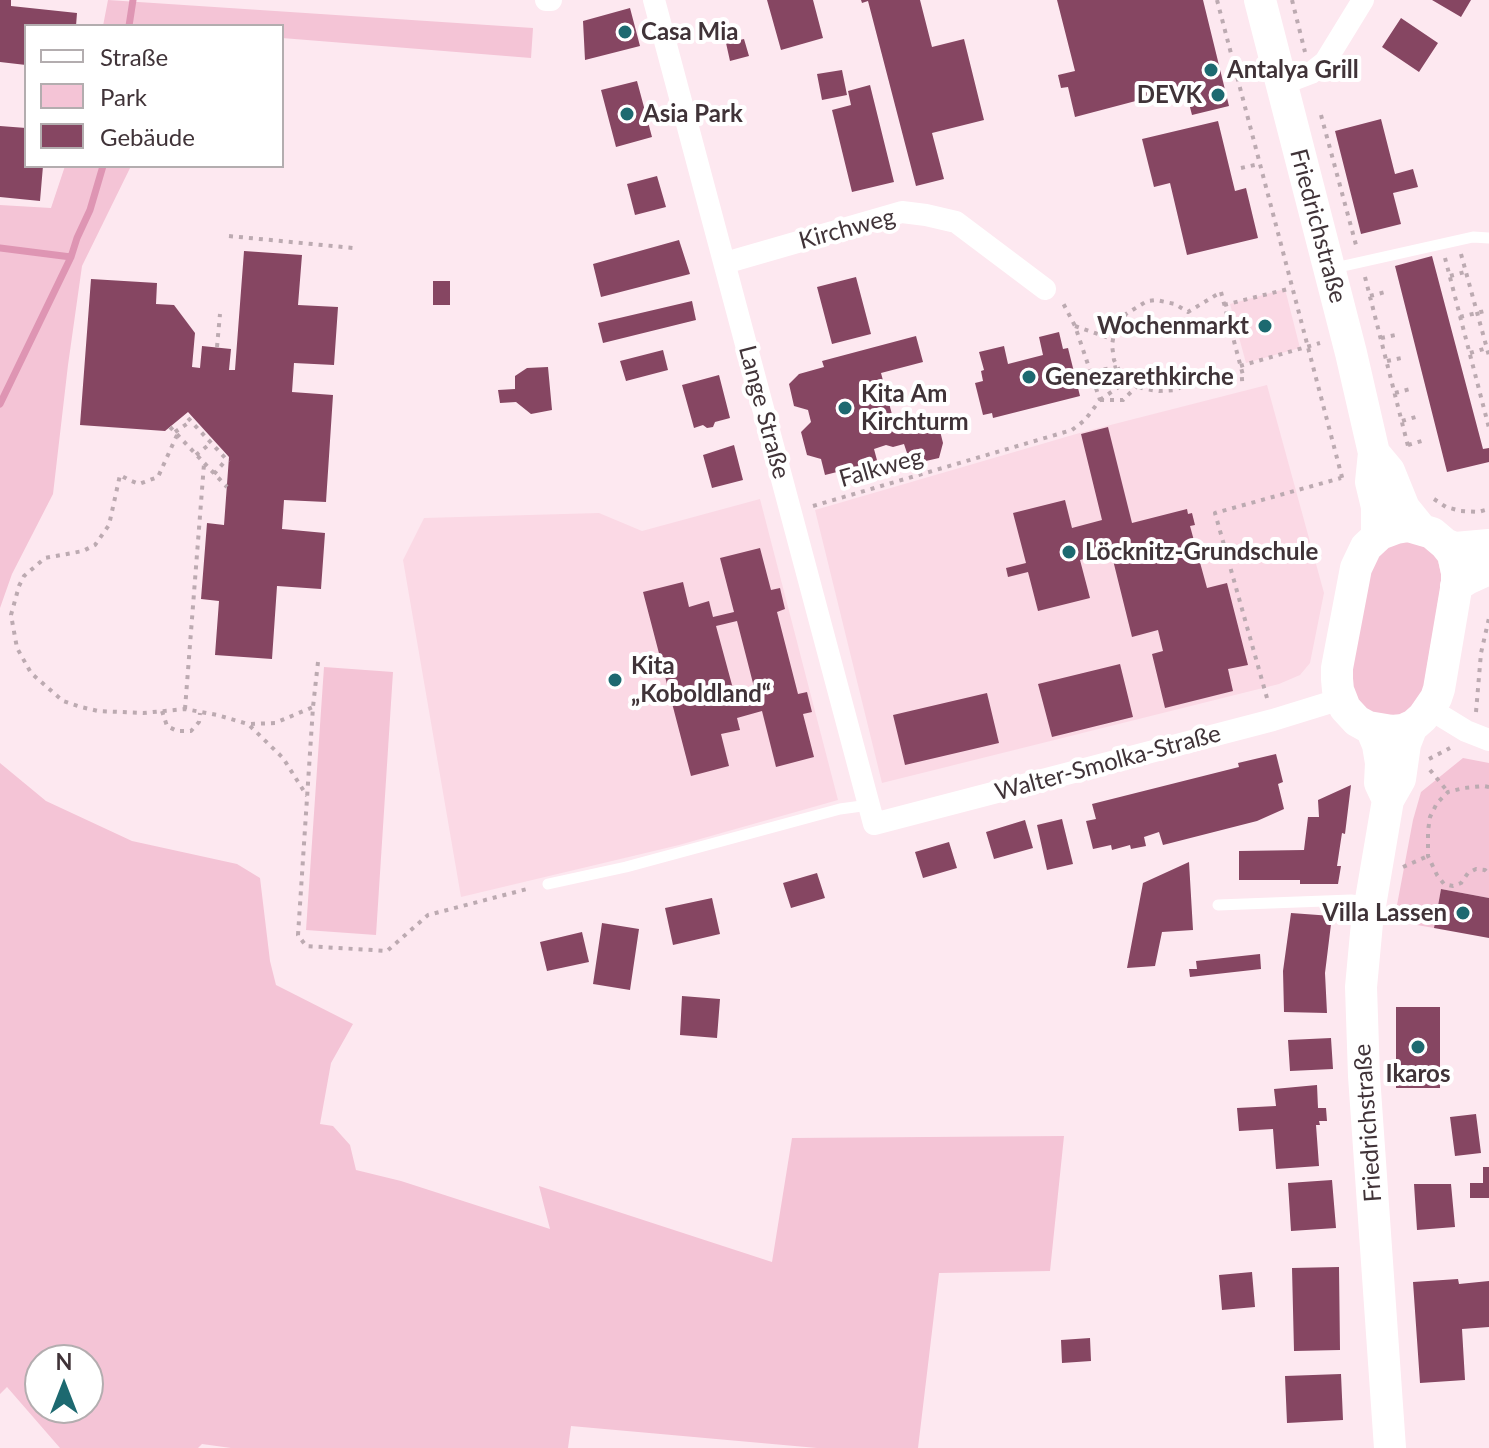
<!DOCTYPE html>
<html>
<head>
<meta charset="utf-8">
<style>
	body { margin:0 }
	#map { position:relative; width:1489px; height:1448px; overflow:hidden; background:#fde8f0; font-family:Lato,sans-serif }
	canvas { display:block }
	.legend { position:absolute; left:24px; top:24px; width:260px; height:144px; box-sizing:border-box; background:#fff; border:2px solid #b3adaf; margin:0; padding:10px 14px; list-style:none; font-size:24px; color:#403338 }
	.legend li { display:flex; align-items:center; gap:16px; height:40px }
	.legend b { width:40px; border:2px solid #b3adaf }
	.north { position:absolute; left:24px; top:1344px; width:80px; height:80px; box-sizing:border-box; background:#fff; border:2px solid #b3adaf; border-radius:50%; rotate:0deg; font-size:22px; font-weight:700; line-height:32px; text-align:center; color:#403338 }
	.north::after { content:''; display:block; margin:auto; width:28px; height:36px; background:#1d6970; clip-path:polygon(50% 0,100% 100%,50% 72%,0 100%) }
</style>
</head>
<body>
<div id="map">
<canvas width="1489" height="1448"></canvas>
<ul class="legend">
<li><b style="height:10px;background:#fff"></b>Straße</li>
<li><b style="height:22px;background:#f4c4d6"></b>Park</li>
<li><b style="height:22px;background:#864662"></b>Gebäude</li>
</ul>
<div class="north">N</div>
</div>
<script>
const ctx = document.querySelector('canvas').getContext('2d');
ctx.lineJoin = 'round';
function fillPath(path, color) { ctx.fillStyle = color; ctx.fill(path, 'evenodd'); }
const toPath = rows => new Path2D(rows.map(r => 'M' + r).join(''));
function stroke(path, color, width, dash) { ctx.strokeStyle = color; ctx.lineWidth = width; ctx.lineCap = dash ? 'butt' : 'round'; ctx.setLineDash(dash || []); ctx.stroke(path); }
function label(font, color, halo, rows, align = 'center') {
  ctx.font = font + ' Lato,sans-serif'; ctx.lineWidth = 8; ctx.setLineDash([]); ctx.textBaseline = 'middle'; ctx.strokeStyle = halo; ctx.fillStyle = color; for (const [text, x, y, turn = 0] of rows) {
    ctx.save(); ctx.translate(x, y); ctx.rotate((+turn || 0) * Math.PI / 180); ctx.textAlign = isNaN(turn) ? turn : align; if (halo) ctx.strokeText(text, 0, 0); ctx.fillText(text, 0, 0); ctx.restore();
  }
}
const built = toPath([
	[1285,289,1300,348,1246,363,1230,304],
	[1267,385,1324,593,1310,663,1300,675,1279,684,882,783,815,510,1083,432],
	[760,499,838,800,679,845,461,897,403,560,424,518,599,513,642,531]
]);
const green = toPath([
	[108,0,533,28,531,58,282,38,282,26,103,26],
	[65,166,131,166,82,266,68,365,53,494,12,574,0,608,0,205,51,208],
	[1416,539,1437,556,1442,579,1423,691,1407,712,1395,716,1381,715,1367,710,1357,698,1352,685,1352,670,1371,567,1387,545],
	[324,667,393,672,376,935,306,930],
	[1463,758,1489,763,1489,898,1441,889,1434,928,1394,921,1413,820,1421,792],
	[0,763,46,801,132,841,237,864,260,878,270,961,276,985,353,1024,331,1063,320,1124,333,1126,350,1145,356,1170,401,1181,550,1229,539,1186,772,1262,792,1138,1064,1136,1050,1271,939,1273,918,1448,817,1448,571,1426,568,1448,231,1448,202,1444,198,1448,60,1448,7,1387,0,1394],
	[40,1360,88,1360,88,1408,40,1408]
]);
const stream = toPath([
	[129,26,133,0],
	[0,248,71,257],
	[0,404,71,257,77,238,90,210,103,166]
]);
const building = toPath([
	[0,0,11,0,11,6,77,13,76,26,26,26,26,65,0,62],
	[767,0,813,0,823,38,781,50],
	[861,0,920,0,932,47,964,39,984,120,932,133,944,179,916,186,868,1,862,3],
	[1057,0,1203,0,1229,106,1192,115,1185,88,1075,117,1068,87,1061,88,1058,75,1075,71],
	[1432,0,1471,0,1461,17],
	[630,8,640,46,585,60,583,21],
	[1401,18,1438,43,1419,72,1382,47],
	[744,39,749,56,730,61,726,43],
	[842,70,847,95,822,100,817,74],
	[637,81,652,137,616,147,601,90],
	[870,85,894,182,852,192,832,110,851,105,848,91],
	[1381,119,1395,174,1413,169,1418,187,1393,193,1401,224,1361,234,1335,131],
	[1218,121,1235,191,1246,188,1258,238,1187,255,1170,183,1154,187,1142,139],
	[0,126,26,128,26,166,43,166,40,201,0,197],
	[657,176,666,207,635,215,627,184],
	[679,240,690,274,601,297,593,264],
	[244,251,302,255,298,305,338,307,334,365,294,363,292,392,333,395,326,502,284,500,282,529,325,533,321,589,277,586,272,659,215,655,219,601,201,599,207,523,224,525,229,457,188,412,165,431,80,425,91,279,157,283,156,304,174,305,195,333,192,367,200,368,202,346,231,349,229,370,235,370],
	[1432,256,1483,449,1489,448,1489,462,1447,472,1395,266],
	[856,277,871,334,832,344,817,287],
	[433,281,450,281,450,305,433,305],
	[692,301,696,320,603,343,598,323],
	[1059,332,1063,349,1068,348,1080,396,993,418,992,413,983,415,975,383,983,381,981,371,984,370,979,352,1004,346,1008,364,1043,355,1039,337],
	[916,336,923,362,881,373,894,422,928,414,938,423,943,443,939,458,917,463,907,453,904,444,893,447,886,445,874,449,878,464,875,476,852,482,841,471,825,475,821,459,807,455,801,432,811,422,808,410,794,406,789,384,799,374,824,367,822,361],
	[663,350,668,370,626,381,620,361],
	[548,367,552,410,531,414,516,402,500,403,498,390,515,389,515,376,527,368],
	[719,375,730,418,715,422,713,427,707,428,703,425,694,428,682,385],
	[1108,427,1132,523,1187,509,1188,514,1192,513,1195,525,1190,526,1207,588,1227,583,1248,665,1228,669,1233,691,1165,708,1152,654,1163,651,1158,630,1132,637,1111,552,1080,560,1090,598,1038,611,1028,572,1008,577,1006,568,1026,563,1013,513,1065,500,1072,528,1102,520,1081,434],
	[734,445,743,480,712,488,703,455],
	[760,548,771,590,780,588,785,609,777,612,798,694,807,692,812,712,803,714,814,757,776,767,762,711,737,718,740,730,721,734,729,766,691,776,643,592,683,582,689,607,709,601,713,617,734,612,720,558],
	[737,621,755,691,735,696,716,626],
	[1120,664,1133,717,1052,737,1038,684],
	[987,693,999,743,905,765,893,715],
	[1276,754,1283,782,1278,784,1284,809,1257,821,1163,845,1159,832,1144,837,1146,846,1131,849,1130,845,1112,850,1111,845,1093,849,1086,821,1096,819,1092,804,1239,767,1238,763],
	[1351,785,1345,834,1342,833,1337,866,1341,866,1338,884,1300,884,1300,880,1239,880,1239,851,1304,850,1308,817,1319,817,1318,800],
	[1062,819,1073,864,1047,870,1037,825],
	[1025,820,1033,848,994,859,986,832],
	[949,842,957,868,923,878,915,852],
	[1189,862,1193,930,1162,932,1155,966,1127,968,1143,883],
	[817,873,825,898,791,908,783,883],
	[1441,889,1489,898,1489,938,1434,928],
	[712,898,720,934,673,945,665,908],
	[1291,913,1332,916,1325,973,1327,1013,1284,1012,1283,971],
	[602,923,639,929,630,990,593,984],
	[582,932,589,962,547,971,540,942],
	[1260,954,1261,969,1190,977,1189,969,1197,969,1196,961],
	[682,996,720,999,717,1038,680,1035],
	[1396,1007,1440,1007,1440,1088,1396,1088],
	[1331,1038,1333,1069,1290,1071,1288,1040],
	[1317,1085,1318,1108,1326,1108,1327,1121,1319,1121,1320,1125,1316,1125,1319,1166,1276,1169,1273,1129,1239,1131,1237,1108,1276,1106,1274,1089],
	[1476,1114,1481,1153,1455,1156,1450,1117],
	[1483,1167,1489,1167,1489,1198,1470,1198,1470,1183,1483,1183],
	[1332,1180,1336,1228,1291,1231,1288,1183],
	[1414,1184,1451,1184,1455,1227,1417,1230],
	[1339,1267,1340,1350,1294,1351,1292,1268],
	[1252,1272,1255,1307,1222,1310,1219,1275],
	[1458,1279,1459,1284,1489,1281,1489,1327,1462,1329,1465,1380,1420,1383,1413,1282],
	[1090,1338,1091,1361,1062,1363,1061,1340],
	[1341,1374,1343,1420,1287,1423,1285,1376]
]);
const path = toPath([
	[1217,0,1343,481],
	[1292,0,1305,52],
	[1321,115,1356,245],
	[1241,168,1259,164],
	[229,236,353,248],
	[1461,254,1489,356],
	[1445,258,1489,428],
	[1450,276,1465,272],
	[1365,277,1409,450],
	[1221,292,1244,379,1230,380,1218,378,1201,371,1191,383,1183,386,1175,390,1159,391,1144,389,1135,385,1121,374,1114,360,1112,345,1115,328,1126,314,1147,301,1156,300,1175,304,1188,312,1221,292],
	[1370,296,1389,291],
	[1224,305,1292,288],
	[1460,317,1489,310],
	[1075,326,1112,339],
	[1381,338,1400,334],
	[217,347,220,314],
	[1470,353,1487,348],
	[1387,361,1406,357],
	[1240,366,1320,343],
	[1074,373,1091,372,1117,367],
	[1395,393,1414,388],
	[1100,400,1123,400,1137,386],
	[1100,400,1127,381],
	[188,418,229,462],
	[1402,421,1419,416],
	[170,427,227,487],
	[175,432,191,421],
	[177,435,158,477,139,484,129,480,120,475,109,525,95,545,83,551,45,558,24,576,19,586,11,615,17,648,31,673,63,701,81,707,98,711,143,713,185,709,217,715,248,724,283,758,307,796],
	[1408,445,1425,440],
	[196,455,211,443],
	[214,474,226,460],
	[1434,499,1446,507,1461,511,1478,512,1489,509],
	[813,506,1072,430,1085,420,1100,400,1075,326,1063,303],
	[318,662,313,707,298,935,306,946,387,951,428,915,531,888],
	[1267,698,1215,513,1341,478],
	[185,709,204,464],
	[162,711,167,726,177,731,191,731,199,722,200,713],
	[1476,712,1481,653,1489,618],
	[251,724,275,723,313,707],
	[1429,759,1450,748],
	[1430,770,1448,792],
	[1489,787,1483,786,1464,788,1448,792,1437,803,1430,817,1428,831,1428,856,1437,875,1444,884,1453,886,1461,883,1468,873,1476,869,1485,870,1489,874],
	[1403,867,1428,856]
]);
const lane = toPath([
	[1330,269,1473,237,1489,238],
	[548,884,626,867,840,809,869,805],
	[1218,905,1351,900,1366,902]
]);
const street = toPath([
	[546,0,551,0],
	[654,0,874,824,1273,720,1341,699],
	[1282,84,1311,73,1325,62,1363,0],
	[725,263,902,212,926,215,956,222,1045,289],
	[1430,709,1466,731,1489,740]
]);
const secondary = toPath([
	[1260,0,1351,353,1374,453,1371,482,1377,507,1377,536],
	[1374,453,1389,471,1404,508,1421,529],
	[1445,544,1453,554,1457,572,1457,583,1439,689,1436,698,1423,717,1414,725,1403,730,1392,731,1368,727,1357,721,1345,708,1338,690,1337,679,1337,668,1356,568,1366,547,1380,534,1396,528,1408,526,1432,533,1445,544,1455,548,1489,545],
	[1456,586,1467,579,1489,569],
	[1371,728,1378,745,1381,763,1380,783,1388,800],
	[1390,1448,1364,1076,1361,987,1367,923,1388,800,1400,779,1405,744,1412,726]
]);
const markers = [
	[625,32,8,"#1d6970"],
	[1211,70,8,"#1d6970"],
	[1218,95,8,"#1d6970"],
	[627,114,8,"#1d6970"],
	[1265,326,8,"#1d6970"],
	[1029,377,8,"#1d6970"],
	[845,408,8,"#1d6970"],
	[1069,552,8,"#1d6970"],
	[615,680,8,"#1d6970"],
	[1463,913,8,"#1d6970"],
	[1418,1047,8,"#1d6970"]
];
const poiNames = [
	["Casa Mia",641,32],
	["Antalya Grill",1227,70],
	["DEVK",1202,95,"right"],
	["Asia Park",643,114],
	["Wochenmarkt",1249,326,"right"],
	["Genezarethkirche",1045,377],
	["Kita Am",861,394],
	["Kirchturm",861,422],
	["Löcknitz-Grundschule",1085,552],
	["Kita",631,666],
	["„Koboldland“",631,694],
	["Villa Lassen",1447,913,"right"],
	["Ikaros",1418,1074,"center"]
];
const streetNames = [
	["Friedrichstraße",1318,226,75],
	["Kirchweg",847,229,-15],
	["Lange Straße",764,412,75],
	["Falkweg",881,468,-16],
	["Walter-Smolka-Straße",1108,763,-15],
	["Friedrichstraße",1368,1123,-94]
];
fillPath(built, '#fbd9e5');
fillPath(green, '#f4c4d6');
stroke(stream, '#de95b3', 7);
fillPath(building, '#864662');
stroke(path, '#bcaab1', 4, [4, 6]);
stroke(lane, '#fff', 11);
stroke(street, '#fff', 22);
stroke(secondary, '#fff', 32);
for (const [x, y, r, color] of markers) { const dot = new Path2D(); dot.arc(x, y, r, 0, 2 * Math.PI); ctx.fillStyle = color; ctx.fill(dot); stroke(dot, '#fff', 3); }
label('bold 24px', '#403338', '#fff', poiNames, 'left');
label('24px', '#403338', '#fff', streetNames);
</script>
</body>
</html>
